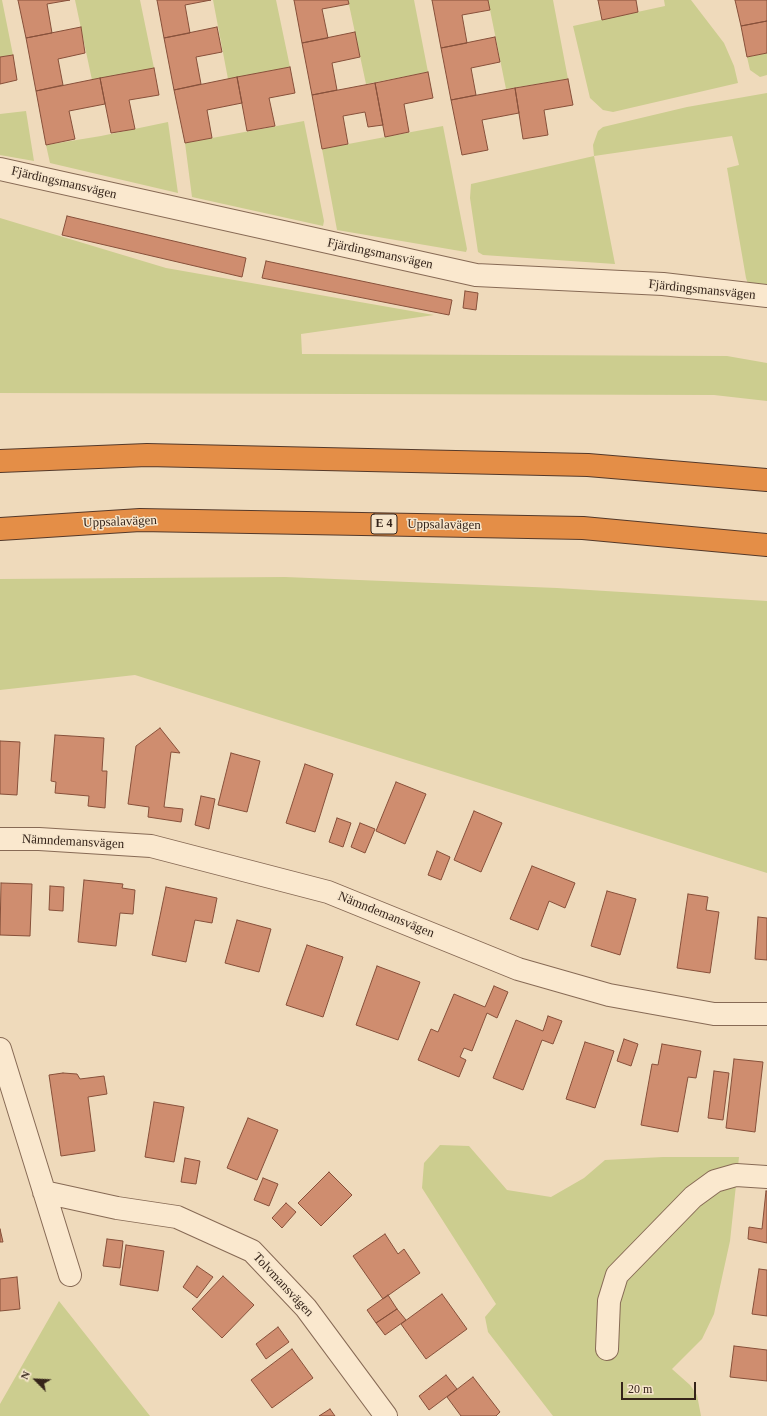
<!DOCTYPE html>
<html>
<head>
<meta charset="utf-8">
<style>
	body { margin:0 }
	#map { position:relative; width:767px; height:1416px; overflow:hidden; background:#efdabb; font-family:"Times New Roman",serif }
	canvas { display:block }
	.north { position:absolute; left:16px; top:1360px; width:40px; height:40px; -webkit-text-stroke:3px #f6e5cb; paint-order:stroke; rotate:294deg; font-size:11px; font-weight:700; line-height:16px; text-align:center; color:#35241a }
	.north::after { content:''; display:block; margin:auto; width:14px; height:18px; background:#35241a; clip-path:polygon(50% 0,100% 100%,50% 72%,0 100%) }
	.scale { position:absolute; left:621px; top:1382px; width:75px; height:18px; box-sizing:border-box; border:2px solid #35241a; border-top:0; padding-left:5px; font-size:12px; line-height:14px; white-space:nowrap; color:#35241a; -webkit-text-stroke:3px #f6e5cb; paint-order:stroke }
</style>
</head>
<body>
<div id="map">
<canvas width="767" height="1416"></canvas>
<div class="north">N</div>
<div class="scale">20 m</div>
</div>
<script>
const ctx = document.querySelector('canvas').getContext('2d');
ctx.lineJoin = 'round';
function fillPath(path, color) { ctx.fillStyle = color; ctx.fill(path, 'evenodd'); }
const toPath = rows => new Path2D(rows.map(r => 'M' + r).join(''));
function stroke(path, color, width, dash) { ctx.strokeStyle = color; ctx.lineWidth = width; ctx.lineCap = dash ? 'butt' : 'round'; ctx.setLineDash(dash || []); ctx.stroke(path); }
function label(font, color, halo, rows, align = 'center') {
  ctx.font = font + ' "Times New Roman",serif'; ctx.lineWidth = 3; ctx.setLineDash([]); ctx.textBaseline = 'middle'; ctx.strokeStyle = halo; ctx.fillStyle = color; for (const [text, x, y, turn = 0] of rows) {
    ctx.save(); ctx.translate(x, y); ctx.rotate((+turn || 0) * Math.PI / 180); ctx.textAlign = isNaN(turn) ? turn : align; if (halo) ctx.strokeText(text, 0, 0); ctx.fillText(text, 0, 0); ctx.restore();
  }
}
const green = toPath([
	[0,0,2,0,13,55,0,57],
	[75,0,140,0,154,68,92,80],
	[213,0,276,0,290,67,228,79],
	[348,0,414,0,428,72,366,84],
	[488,0,553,0,568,79,506,89],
	[664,0,691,0,724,43,734,66,738,83,613,112,603,110,590,98,573,26,665,6],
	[767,53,767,75,760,77,750,70,747,57],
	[767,93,767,286,748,284,746,278,727,168,739,165,732,136,594,156,615,264,483,255,478,252,470,198,471,184,594,156,593,145,598,131,603,127,687,107],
	[26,111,34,161,0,155,0,114],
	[304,121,324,221,323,226,192,197,185,143],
	[168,122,178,193,50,163,46,145,101,136],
	[443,126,467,249,466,252,337,230,322,149],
	[0,218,166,268,434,315,301,334,302,354,727,356,767,363,767,401,714,395,0,393],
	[285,577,557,588,767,601,767,873,135,675,0,690,0,579],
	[440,1145,469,1146,507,1190,551,1197,584,1178,605,1160,663,1157,739,1157,730,1241,714,1314,702,1339,672,1369,690,1385,697,1395,701,1416,553,1416,488,1332,485,1317,496,1304,422,1188,424,1163],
	[59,1301,150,1416,0,1416,0,1404]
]);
const building = toPath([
	[18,0,70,0,47,4,52,33,26,38,18,0],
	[157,0,211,0,185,5,190,33,164,38,157,0],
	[294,0,348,0,349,4,322,9,328,38,302,43,294,0],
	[432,0,488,0,490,10,462,15,467,43,441,48,432,0],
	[598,0,636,0,638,12,602,20,598,0],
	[735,0,767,0,767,21,741,26,735,0],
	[767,21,767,53,747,57,741,26,767,21],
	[81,27,85,53,58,59,63,85,36,91,26,38,81,27],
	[217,27,222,52,196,57,201,84,174,90,164,38,217,27],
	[355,32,360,57,332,63,337,90,312,95,302,43,355,32],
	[495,37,500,62,471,68,476,95,451,100,441,48,495,37],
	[13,55,17,80,0,84,0,57,13,55],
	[290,67,295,93,269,98,275,126,247,131,237,77,290,67],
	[154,68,159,95,129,100,135,129,111,133,100,78,154,68],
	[428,72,433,98,404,104,409,132,385,137,375,83,428,72],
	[237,77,242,103,207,110,212,138,185,143,174,90,237,77],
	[100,78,105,104,69,111,75,139,46,145,36,91,100,78],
	[568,79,573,105,544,110,548,135,523,139,515,88,568,79],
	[375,83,383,125,368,127,365,112,343,116,348,144,322,149,312,95,375,83],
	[515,88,519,113,482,120,488,150,462,155,451,100,515,88],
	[67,216,246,258,242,277,62,235,67,216],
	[266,261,452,300,449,315,262,278,266,261],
	[465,291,478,293,476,310,463,308,465,291],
	[160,728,180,753,171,752,164,807,183,809,181,822,148,817,149,807,128,804,136,746,160,728],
	[55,735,104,738,102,771,107,771,105,808,88,806,89,796,55,793,56,782,51,781,55,735],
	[0,741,20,742,17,795,0,794,0,741],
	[231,753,260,761,247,812,218,805,231,753],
	[305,764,333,774,315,832,286,823,305,764],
	[396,782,426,794,405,844,376,831,396,782],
	[201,796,215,799,209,829,195,825,201,796],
	[474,811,502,823,481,872,454,860,474,811],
	[337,818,351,823,343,847,329,842,337,818],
	[360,823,375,829,365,853,351,847,360,823],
	[437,851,450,857,441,880,428,875,437,851],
	[532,866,575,883,565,908,549,901,538,930,510,919,532,866],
	[84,880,123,884,122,888,135,890,133,914,120,913,116,946,78,942,84,880],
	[1,883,32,884,30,936,0,935,1,883],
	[50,886,64,887,63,911,49,910,50,886],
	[166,887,217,898,212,923,195,920,186,962,152,955,166,887],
	[607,891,636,899,620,955,591,946,607,891],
	[688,894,708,897,706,910,719,912,710,973,677,968,688,894],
	[758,917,767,918,767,960,755,959,758,917],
	[237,920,271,929,259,972,225,963,237,920],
	[307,945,343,957,323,1017,286,1005,307,945],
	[377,966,420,982,398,1040,356,1025,377,966],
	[494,986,508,992,497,1018,487,1013,472,1051,464,1048,460,1057,466,1060,459,1077,418,1060,431,1029,438,1032,454,994,485,1007,494,986],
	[548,1016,562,1021,553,1044,542,1040,523,1090,493,1078,516,1020,543,1031,548,1016],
	[624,1039,638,1044,631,1066,617,1061,624,1039],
	[585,1042,614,1051,595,1108,566,1099,585,1042],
	[662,1044,701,1051,696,1078,688,1077,678,1132,641,1125,652,1064,658,1065,662,1044],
	[734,1059,763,1062,755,1132,726,1128,734,1059],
	[714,1071,729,1073,723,1120,708,1118,714,1071],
	[63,1073,77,1074,80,1079,104,1076,107,1094,88,1097,95,1151,61,1156,49,1075,63,1073],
	[154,1102,184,1107,174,1162,145,1157,154,1102],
	[248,1118,278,1130,257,1180,227,1168,248,1118],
	[185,1158,200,1161,196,1184,181,1182,185,1158],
	[329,1172,352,1195,321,1226,298,1203,329,1172],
	[263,1178,278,1184,269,1206,254,1200,263,1178],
	[766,1191,767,1191,767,1243,748,1239,749,1227,762,1229,766,1191],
	[286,1203,296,1212,282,1228,272,1218,286,1203],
	[0,1229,3,1242,0,1242,0,1229],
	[385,1234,398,1254,404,1249,420,1273,383,1299,353,1256,385,1234],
	[107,1239,123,1241,120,1268,103,1266,107,1239],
	[126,1245,164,1251,158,1291,120,1285,126,1245],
	[197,1266,213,1277,197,1298,183,1287,197,1266],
	[759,1269,767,1270,767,1316,752,1314,759,1269],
	[223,1276,254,1305,222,1338,192,1309,223,1276],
	[17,1277,20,1309,0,1311,0,1279,17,1277],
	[442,1294,467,1329,426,1359,401,1324,442,1294],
	[388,1295,397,1309,376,1323,367,1310,388,1295],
	[397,1309,406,1320,385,1335,376,1323,397,1309],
	[278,1327,289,1342,266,1359,256,1344,278,1327],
	[734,1346,767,1350,767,1381,730,1377,734,1346],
	[292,1349,313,1378,272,1408,251,1380,292,1349],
	[446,1375,457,1389,429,1410,419,1396,446,1375],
	[473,1377,500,1412,496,1416,461,1416,447,1397,473,1377],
	[330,1409,335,1416,319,1416,330,1409]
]);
const minor = toPath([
	[0,169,476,275,663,284,767,296],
	[0,839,39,839,151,846,328,892,518,969,609,995,714,1014,767,1014],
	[0,1049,70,1275],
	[44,1192,117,1208,177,1217,252,1251,306,1308,386,1416],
	[607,1349,609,1301,617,1275,693,1197,715,1181,736,1175,767,1177]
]);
const highway = toPath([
	[0,461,147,455,588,465,767,480],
	[0,529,140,520,583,528,767,545]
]);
const shields = [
	[384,524,26]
];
const shieldNames = [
	["E 4",384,524]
];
const streetNames = [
	["Fjärdingsmansvägen",64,183,13],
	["Fjärdingsmansvägen",380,254,12],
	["Fjärdingsmansvägen",702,290,6],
	["Uppsalavägen",120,522,-2],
	["Uppsalavägen",444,525,1],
	["Nämndemansvägen",73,842,3],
	["Nämndemansvägen",386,915,22],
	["Tolvmansvägen",283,1285,47]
];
fillPath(green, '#cccd8f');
fillPath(building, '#cf8d6f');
stroke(building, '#87503a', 1);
stroke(minor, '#876a55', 24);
stroke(highway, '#54392a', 24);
stroke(minor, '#fae8ce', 22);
stroke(highway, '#e48e47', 22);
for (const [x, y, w] of shields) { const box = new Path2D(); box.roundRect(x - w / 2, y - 10, w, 20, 3); ctx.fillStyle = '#f6e5cb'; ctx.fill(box); stroke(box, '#35241a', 1); }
label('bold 12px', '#35241a', null, shieldNames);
label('13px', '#35241a', '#f6e5cb', streetNames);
</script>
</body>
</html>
